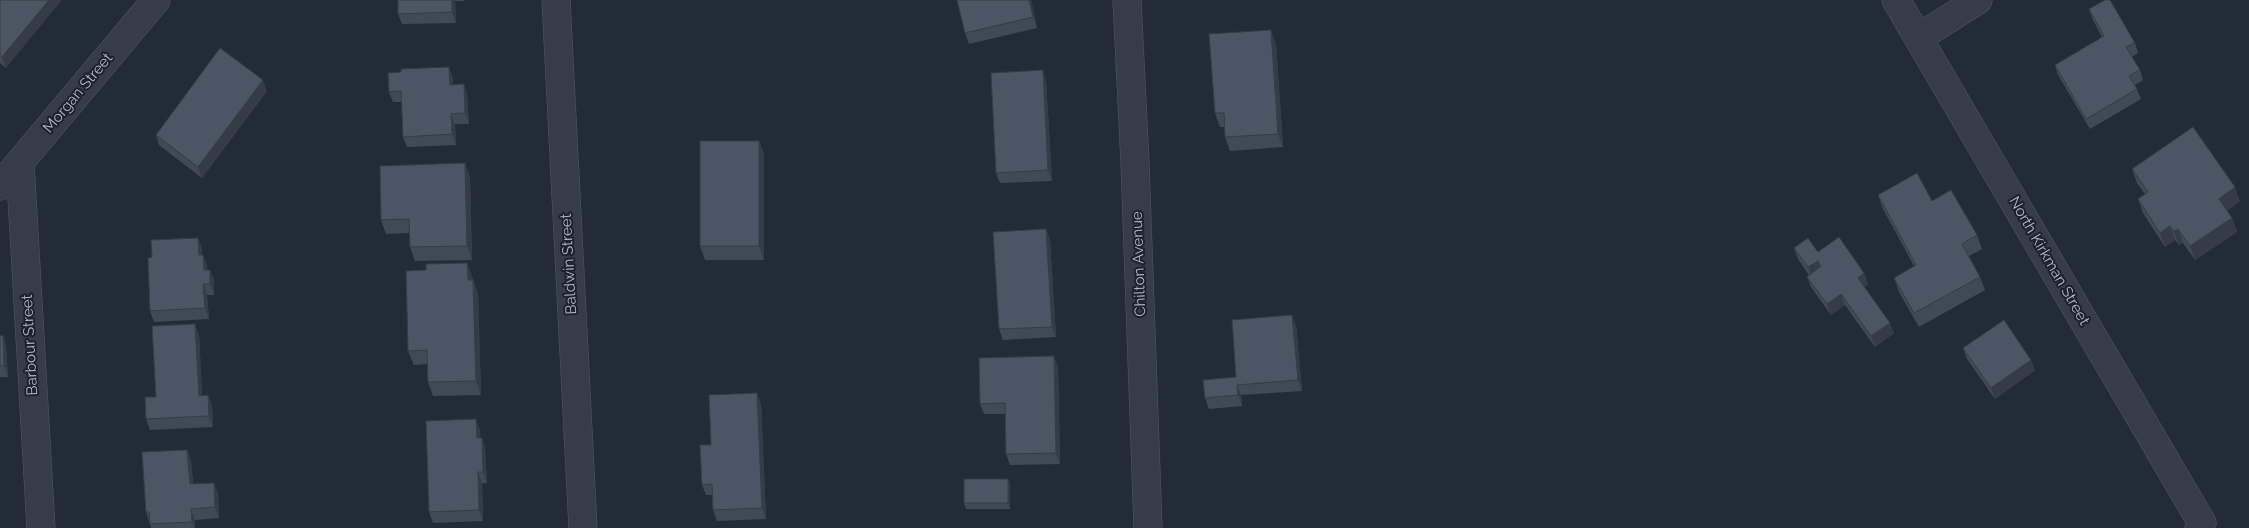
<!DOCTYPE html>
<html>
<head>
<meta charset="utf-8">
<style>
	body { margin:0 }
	canvas { display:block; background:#222c37 }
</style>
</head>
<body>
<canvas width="2249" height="528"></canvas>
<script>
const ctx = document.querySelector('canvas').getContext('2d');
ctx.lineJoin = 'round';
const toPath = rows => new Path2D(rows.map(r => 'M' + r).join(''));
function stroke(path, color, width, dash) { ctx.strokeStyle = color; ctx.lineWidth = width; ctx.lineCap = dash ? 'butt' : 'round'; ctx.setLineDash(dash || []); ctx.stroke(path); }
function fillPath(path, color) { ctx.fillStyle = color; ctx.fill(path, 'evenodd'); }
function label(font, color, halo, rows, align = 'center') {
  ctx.font = font + ' Raleway,sans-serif'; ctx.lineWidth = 4; ctx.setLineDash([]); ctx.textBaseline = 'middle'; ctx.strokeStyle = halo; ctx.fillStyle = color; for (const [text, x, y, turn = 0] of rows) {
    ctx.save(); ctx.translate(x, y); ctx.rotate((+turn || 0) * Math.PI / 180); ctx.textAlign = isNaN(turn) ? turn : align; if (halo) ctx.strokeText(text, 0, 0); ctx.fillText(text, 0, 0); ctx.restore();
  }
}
const minor = toPath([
	[556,0,583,528],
	[1127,0,1135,163,1148,528],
	[1896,0,2202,523,2199,528],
	[1918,38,1978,0],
	[20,163,41,528],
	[0,186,156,0]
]);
const wall = toPath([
	[0,0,6,68,0,63],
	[398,0,464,0,464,1,455,1,456,23,402,24,398,14],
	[957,0,1031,0,1037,28,969,44,965,33],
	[2089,9,2135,43,2138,53,2132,57,2140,70,2143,80,2135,85,2141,99,2090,129,2058,75,2055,65,2102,37,2093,20],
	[1276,44,1283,147,1230,151,1225,137,1225,127,1220,127,1215,113],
	[453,78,453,85,464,84,467,95,469,124,455,124,456,145,407,147,403,137,402,102,393,102,389,92],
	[1046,80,1052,181,1000,183,996,173],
	[267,91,202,178,159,145,156,135],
	[759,141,764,155,764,260,705,260,700,246],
	[2132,169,2240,201,2227,211,2232,218,2237,232,2195,260,2183,243,2179,245,2175,240,2165,247,2143,213,2138,199,2145,194,2137,183],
	[470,177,472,260,415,261,410,247,409,233,386,234,381,220],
	[1878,195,1932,201,1977,235,1982,249,1969,256,1980,277,1985,290,1919,327,1899,292,1894,278,1914,266,1883,209],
	[1046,229,1050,240,1056,337,1003,340,999,329],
	[198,238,202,249,202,255,207,265,207,270,210,270,214,280,214,295,207,295,209,319,154,322,150,311,152,257],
	[1794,248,1818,252,1864,273,1868,284,1864,287,1894,333,1875,347,1845,305,1831,315,1811,287,1807,277,1809,275,1798,259],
	[467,263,478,294,481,395,433,396,428,382,427,364,414,365,408,351,426,270],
	[1296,325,1302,391,1241,395,1242,406,1209,409,1205,398,1236,377],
	[3,335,6,346,8,377,0,377,0,336],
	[199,335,202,396,208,395,212,406,213,427,150,430,146,419,156,397],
	[1963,348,2035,370,1995,399,1967,359],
	[1058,367,1060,464,1010,465,1006,454,1005,414,984,414,980,404],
	[761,404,766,519,717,521,713,510,712,495,706,495,702,485,711,445],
	[480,430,480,438,482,438,485,448,487,483,482,483,483,521,433,523,429,512],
	[187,450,191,460,193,484,218,493,219,518,195,520,195,528,151,528,146,512],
	[1008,479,1010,485,1010,509,966,509,964,503]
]);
const shadedWall = toPath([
	[49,0,62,0,6,68,2,57],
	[452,0,455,0,456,23,452,12],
	[1029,0,1031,0,1037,28,1033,17],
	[1271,30,1276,44,1283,147,1278,134],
	[449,67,453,78,454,96,450,85],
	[1043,70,1046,80,1052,181,1048,170],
	[263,80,267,91,202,178,198,167],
	[464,84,467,95,469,124,465,113],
	[451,114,455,124,456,145,452,134],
	[759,141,764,155,764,260,759,246],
	[465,163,470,177,472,260,467,246],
	[2235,187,2240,201,2224,213,2219,199],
	[2232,218,2237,232,2195,260,2190,246],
	[2170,226,2175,240,2165,247,2160,233],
	[1046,229,1050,240,1056,337,1052,327],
	[2178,229,2183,243,2179,245,2174,231],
	[198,238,202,249,203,266,199,255],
	[203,255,207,265,208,281,204,270],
	[1818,261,1821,271,1812,278,1808,267],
	[467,263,472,277,473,294,468,280],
	[210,270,214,280,214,295,210,284],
	[1864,273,1868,284,1861,289,1858,278],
	[473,280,478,294,481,395,476,381],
	[203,284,207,295,209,319,205,308],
	[1841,294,1845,305,1831,315,1827,304],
	[1292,315,1296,325,1302,391,1298,380],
	[1890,323,1894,333,1875,347,1871,336],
	[195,324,199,335,203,407,199,396],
	[3,335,6,346,8,377,4,366],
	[1054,356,1058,367,1060,464,1056,453],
	[2031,360,2035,370,1995,399,1991,388],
	[1237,385,1241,395,1242,406,1238,395],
	[757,393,761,404,766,519,762,508],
	[208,395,212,406,213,427,209,416],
	[476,419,480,430,481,449,477,438],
	[482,438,485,448,487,483,483,472],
	[187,450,191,460,193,495,190,484],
	[478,472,482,483,483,521,479,510],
	[1008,479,1010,485,1010,509,1008,503],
	[214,483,218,493,219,518,215,507],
	[191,509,195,520,195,528,194,528,192,522]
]);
const building = toPath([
	[0,0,49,0,2,57,0,55,0,0],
	[398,0,452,0,452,12,398,14,398,0],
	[957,0,1029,0,1033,17,965,33,957,0],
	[2105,0,2110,0,2135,43,2126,47,2140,70,2129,76,2137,89,2086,119,2055,65,2104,36,2089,9,2105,0],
	[1271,30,1278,134,1225,137,1224,113,1215,113,1209,34,1271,30],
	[220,48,263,80,198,167,156,135,220,48],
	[449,67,450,85,464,84,465,113,451,114,452,134,403,137,401,91,389,92,388,73,401,72,401,69,449,67],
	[1043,70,1048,170,996,173,991,73,1043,70],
	[2193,127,2235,187,2219,199,2232,218,2190,246,2178,229,2174,231,2170,226,2160,233,2138,199,2148,192,2132,169,2193,127],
	[700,141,759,141,759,246,700,246,700,141],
	[465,163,467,246,410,247,409,219,381,220,380,166,465,163],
	[1917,173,1932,201,1951,190,1977,235,1962,244,1980,277,1914,313,1894,278,1916,265,1878,195,1917,173],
	[1046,229,1052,327,999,329,993,232,1046,229],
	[1839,237,1864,273,1858,278,1890,323,1871,336,1841,294,1827,304,1807,277,1821,266,1818,261,1808,267,1794,248,1808,238,1818,252,1839,237],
	[198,238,199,255,203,255,204,270,210,270,210,284,203,284,205,308,150,311,148,258,152,257,151,240,198,238],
	[467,263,468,280,473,280,476,381,428,382,427,350,408,351,406,271,426,270,426,264,467,263],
	[1292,315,1298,380,1237,385,1238,395,1205,398,1203,380,1236,377,1232,320,1292,315],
	[2004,320,2031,360,1991,388,1963,348,2004,320],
	[195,324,199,396,208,395,209,416,146,419,145,397,156,397,152,326,195,324],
	[3,335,4,366,0,366,0,336,3,335],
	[1054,356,1056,453,1006,454,1005,403,980,404,979,358,1054,356],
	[757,393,762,508,713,510,712,484,702,485,700,445,711,445,709,395,757,393],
	[476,419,477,438,482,438,483,472,478,472,479,510,429,512,426,421,476,419],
	[187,450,190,484,214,483,215,507,191,509,192,522,150,524,149,512,146,512,142,452,187,450],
	[964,479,1008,479,1008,503,964,503,964,479]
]);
const streetNames = [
	["Morgan Street",78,93,-50],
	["North Kirkman Street",2049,261,60],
	["Baldwin Street",569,264,-93],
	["Chilton Avenue",1139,264,-92],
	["Barbour Street",30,345,-93]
];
stroke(minor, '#505962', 29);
stroke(minor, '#353e48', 28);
fillPath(wall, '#404a55');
fillPath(shadedWall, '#343c45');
fillPath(building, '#4a5663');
stroke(building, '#343c45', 1);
label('15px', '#b0b9c4', '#1a232c', streetNames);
</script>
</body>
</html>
